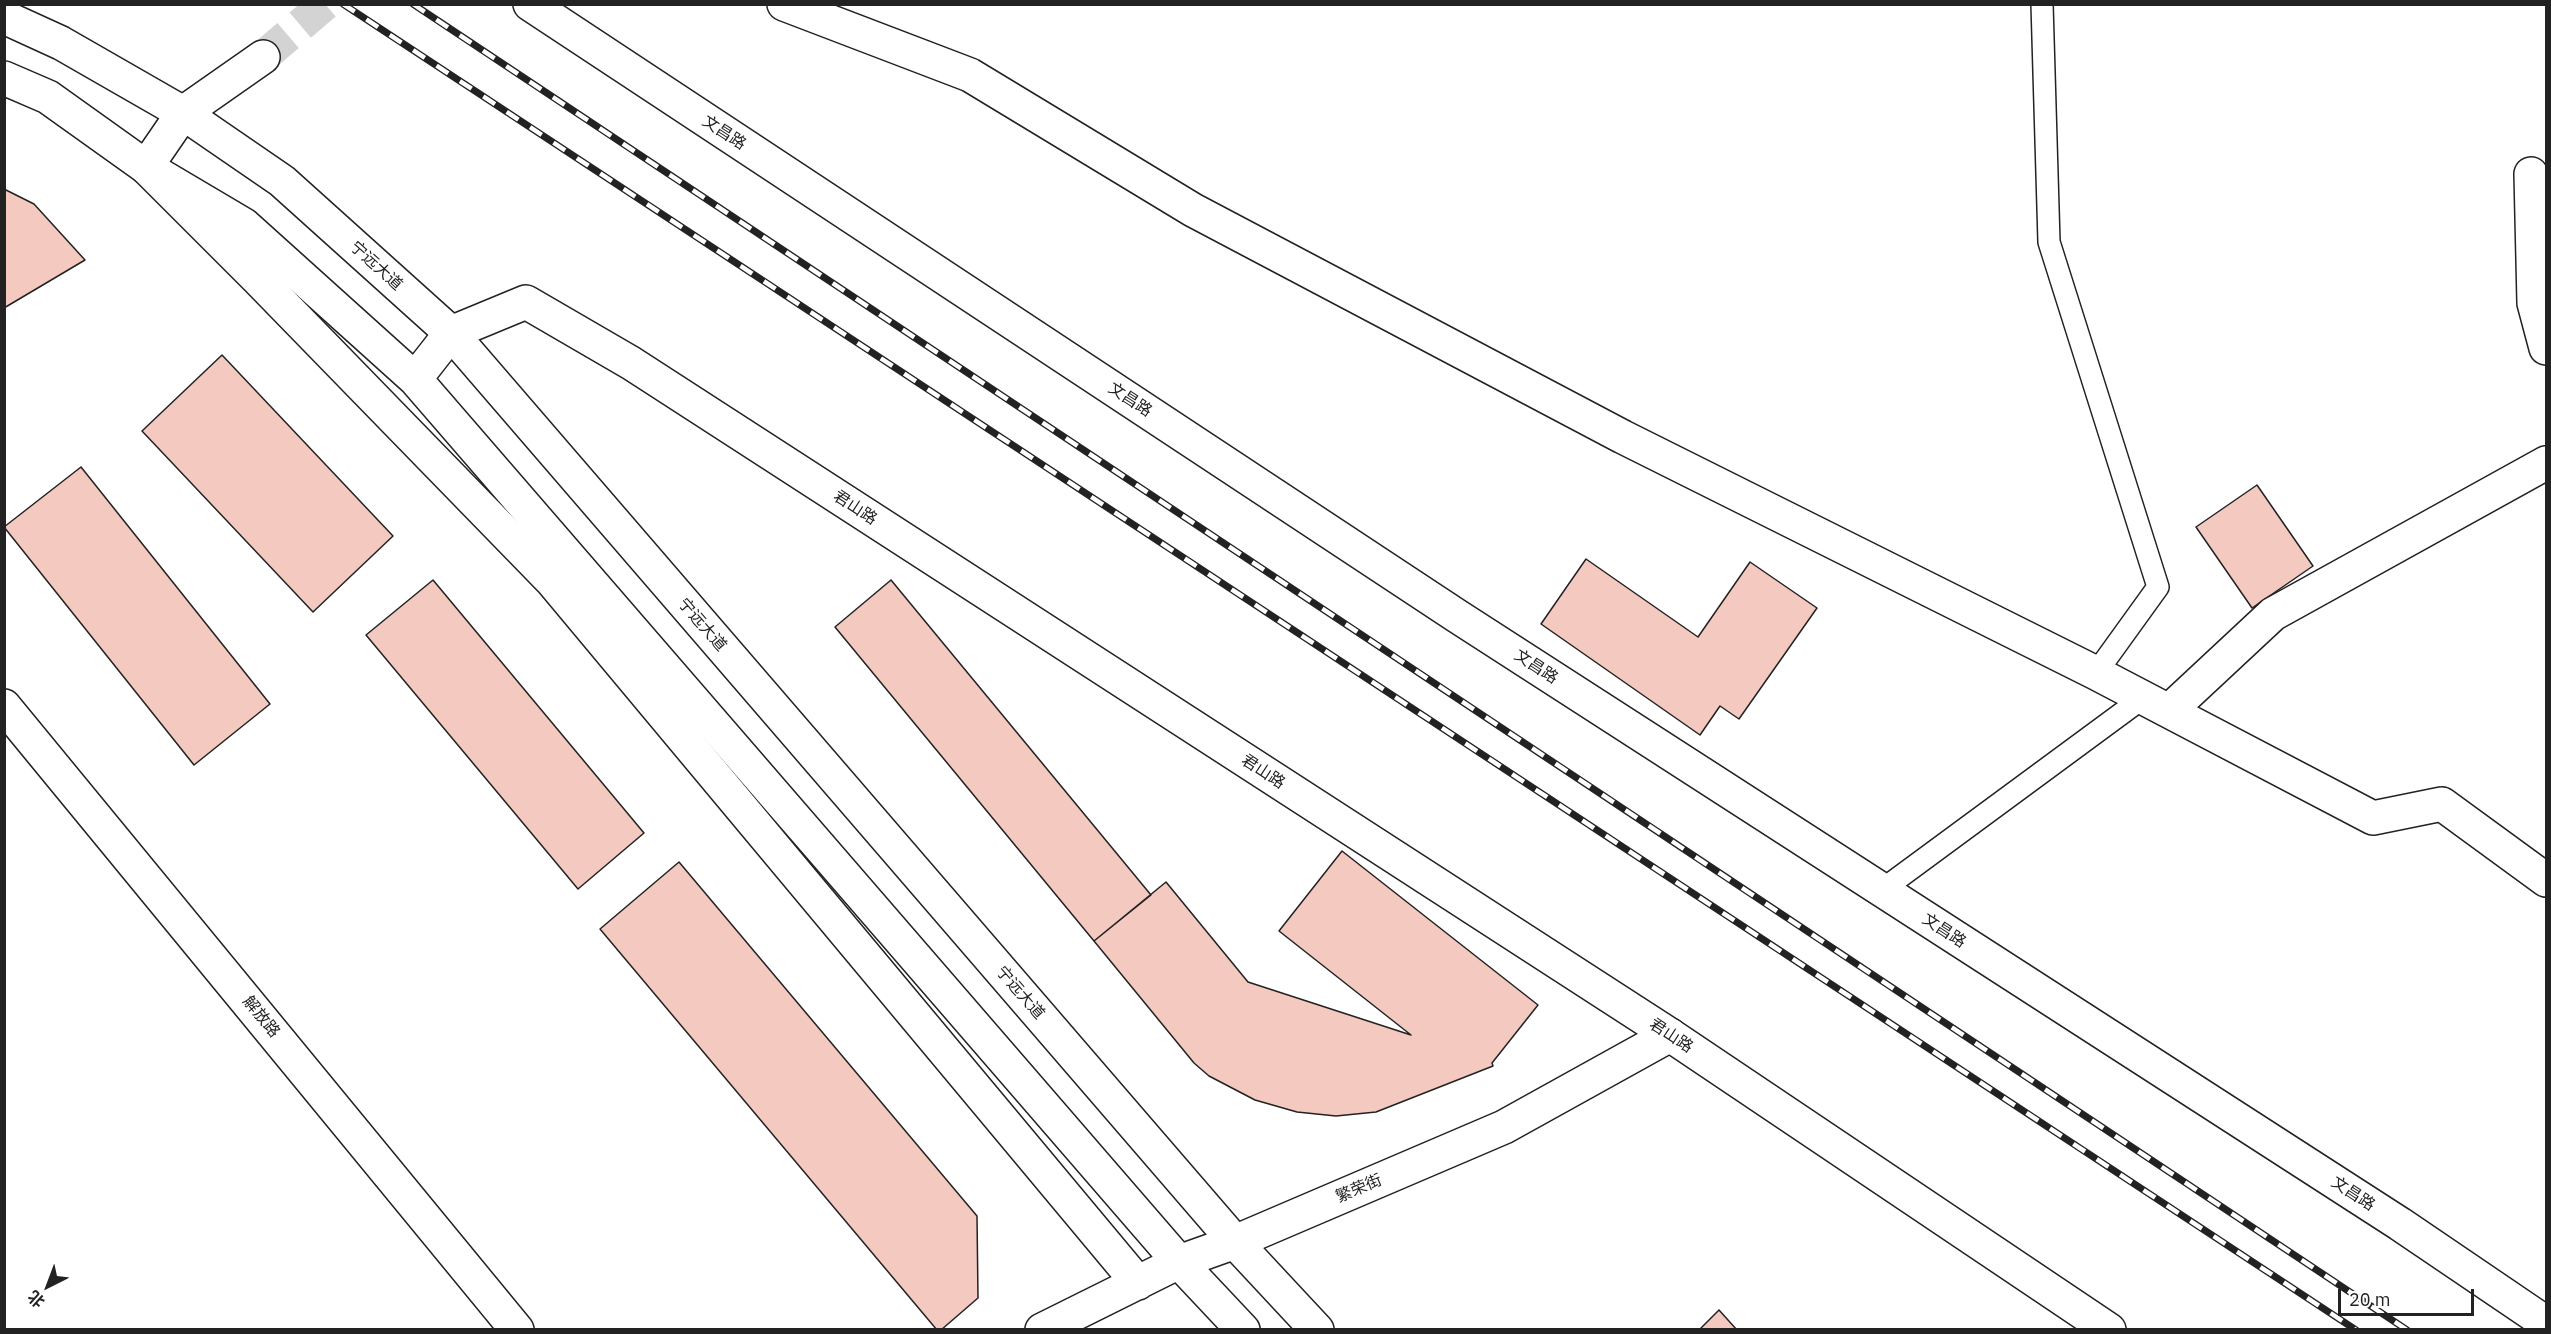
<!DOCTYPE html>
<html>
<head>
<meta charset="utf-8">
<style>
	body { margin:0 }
	#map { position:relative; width:2551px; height:1334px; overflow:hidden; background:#fff; font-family:"IBM Plex Sans","Noto Sans SC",sans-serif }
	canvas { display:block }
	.frame { position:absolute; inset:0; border:6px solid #222; pointer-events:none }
	.north { position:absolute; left:18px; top:1256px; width:60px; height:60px; -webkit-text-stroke:4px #fff; paint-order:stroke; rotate:222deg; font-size:16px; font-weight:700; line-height:24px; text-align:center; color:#222 }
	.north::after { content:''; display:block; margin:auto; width:21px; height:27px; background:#222; clip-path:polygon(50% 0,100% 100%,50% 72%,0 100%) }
	.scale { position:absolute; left:2338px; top:1289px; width:136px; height:27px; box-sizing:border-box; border:3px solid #222; border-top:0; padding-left:8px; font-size:18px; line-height:21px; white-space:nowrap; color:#222; -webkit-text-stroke:4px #fff; paint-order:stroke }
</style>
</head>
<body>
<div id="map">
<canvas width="2551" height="1334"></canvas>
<div class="frame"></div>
<div class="north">北</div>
<div class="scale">20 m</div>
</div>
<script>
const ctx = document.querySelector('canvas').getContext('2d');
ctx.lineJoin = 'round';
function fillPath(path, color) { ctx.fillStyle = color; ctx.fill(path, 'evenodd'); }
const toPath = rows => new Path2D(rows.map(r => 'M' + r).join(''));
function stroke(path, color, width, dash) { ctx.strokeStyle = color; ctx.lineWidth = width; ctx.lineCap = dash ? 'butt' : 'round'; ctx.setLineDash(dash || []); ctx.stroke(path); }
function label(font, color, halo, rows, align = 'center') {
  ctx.font = font + ' "IBM Plex Sans","Noto Sans SC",sans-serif'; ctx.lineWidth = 4.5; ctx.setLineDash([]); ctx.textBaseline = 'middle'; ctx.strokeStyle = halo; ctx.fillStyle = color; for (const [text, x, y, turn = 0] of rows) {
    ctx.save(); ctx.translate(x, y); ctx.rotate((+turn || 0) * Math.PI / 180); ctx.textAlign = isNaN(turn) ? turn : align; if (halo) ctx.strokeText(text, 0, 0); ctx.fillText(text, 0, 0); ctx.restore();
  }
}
const building = toPath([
	[4,189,34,204,85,260,4,308,4,189],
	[222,355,393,536,313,612,142,431,222,355],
	[81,467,270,704,194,765,4,527,81,467],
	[2257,485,2313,566,2252,608,2196,527,2257,485],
	[1586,559,1698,637,1750,562,1817,608,1739,719,1720,706,1700,735,1541,624,1586,559],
	[433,580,644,833,578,889,366,635,433,580],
	[891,580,1151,895,1094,941,835,627,891,580],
	[1342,851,1538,1005,1492,1063,1493,1066,1376,1112,1336,1116,1297,1112,1255,1100,1209,1076,1194,1063,1094,941,1166,882,1248,982,1411,1035,1279,931,1342,851],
	[679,862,977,1216,978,1298,941,1330,937,1330,600,929,679,862],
	[1719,1310,1737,1330,1699,1330,1719,1310]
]);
const streetTunnel = toPath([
	[263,57,325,4]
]);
const lane = toPath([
	[2042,4,2049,242,2158,587,2096,673],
	[1882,890,2144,697]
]);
const street = toPath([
	[784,4,970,75,1193,210,1623,437,2096,673,2373,818,2442,804,2546,880],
	[263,57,183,113,146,167,258,279,552,581,1138,1283],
	[2531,174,2534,303,2546,348],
	[2169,711,2273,614,2546,463],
	[1042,1330,1179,1262,1235,1242,1504,1127,1670,1035]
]);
const secondary = toPath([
	[530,4,1457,616,2400,1224,2546,1323],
	[4,17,61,43,183,113,282,181,451,333,1235,1242,1317,1330],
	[4,78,48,97,146,167,244,225,415,379,1179,1262,1243,1330],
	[415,379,451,333,526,302,631,363,1670,1035,2109,1330],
	[4,706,517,1330]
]);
const rail = toPath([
	[343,4,2356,1330],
	[413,4,2407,1330]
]);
const streetNames = [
	["文昌路",724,133,33],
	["宁远大道",376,266,42],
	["文昌路",1130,400,33],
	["君山路",855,508,33],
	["宁远大道",702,625,49],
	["文昌路",1536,667,33],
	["君山路",1263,772,33],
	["文昌路",1944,931,33],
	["宁远大道",1020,993,49],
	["解放路",261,1017,51],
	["君山路",1671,1036,33],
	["繁荣街",1359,1189,-23],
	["文昌路",2353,1194,33]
];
fillPath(building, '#f3c9c0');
stroke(building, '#222', 1.5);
stroke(streetTunnel, '#d3d3d3', 33, [33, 16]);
stroke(lane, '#222', 24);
stroke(street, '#222', 36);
stroke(secondary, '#222', 36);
stroke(lane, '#fff', 21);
stroke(street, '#fff', 33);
stroke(secondary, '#fff', 33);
stroke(rail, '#222', 7);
stroke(rail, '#fff', 4.5, [14]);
label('16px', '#222', '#fff', streetNames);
</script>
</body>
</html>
